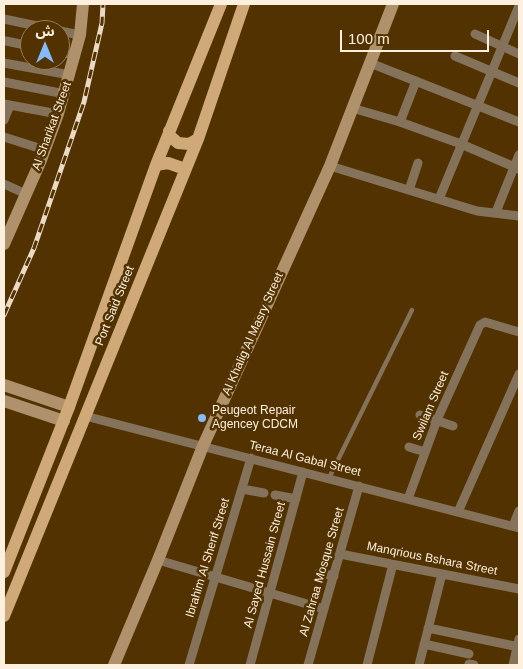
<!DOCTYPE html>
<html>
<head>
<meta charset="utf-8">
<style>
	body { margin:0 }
	#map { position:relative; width:523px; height:669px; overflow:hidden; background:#513200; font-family:Helvetica,"Noto Sans Arabic",sans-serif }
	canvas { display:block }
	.frame { position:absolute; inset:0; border:5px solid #fef0df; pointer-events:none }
	.north { position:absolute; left:20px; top:20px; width:50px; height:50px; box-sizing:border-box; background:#513200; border:1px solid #967e59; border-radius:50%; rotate:0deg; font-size:14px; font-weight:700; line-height:20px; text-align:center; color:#fef0df }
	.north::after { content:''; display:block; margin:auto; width:18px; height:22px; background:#85bbfb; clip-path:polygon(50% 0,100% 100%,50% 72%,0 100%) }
	.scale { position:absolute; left:340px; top:30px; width:149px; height:22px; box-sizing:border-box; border:2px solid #fef0df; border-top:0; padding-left:6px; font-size:15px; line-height:18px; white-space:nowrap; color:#fef0df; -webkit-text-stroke:4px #513200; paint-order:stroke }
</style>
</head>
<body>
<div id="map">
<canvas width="523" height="669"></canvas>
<div class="frame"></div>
<div class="north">ش</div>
<div class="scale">100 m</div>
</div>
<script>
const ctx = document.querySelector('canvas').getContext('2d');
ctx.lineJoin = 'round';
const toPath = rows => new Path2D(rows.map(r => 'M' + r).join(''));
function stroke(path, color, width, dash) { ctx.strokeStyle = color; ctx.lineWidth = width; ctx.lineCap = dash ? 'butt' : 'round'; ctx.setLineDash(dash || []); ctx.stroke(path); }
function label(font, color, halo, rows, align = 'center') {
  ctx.font = font + ' Helvetica,sans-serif'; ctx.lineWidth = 5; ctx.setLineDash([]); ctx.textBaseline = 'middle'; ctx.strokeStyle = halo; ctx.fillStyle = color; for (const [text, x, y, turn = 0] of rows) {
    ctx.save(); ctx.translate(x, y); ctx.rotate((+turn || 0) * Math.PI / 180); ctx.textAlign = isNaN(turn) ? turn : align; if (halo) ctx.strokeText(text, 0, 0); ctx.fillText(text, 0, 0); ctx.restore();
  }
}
const lane = toPath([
	[329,478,412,310]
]);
const street = toPath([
	[4,19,56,30],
	[60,31,80,35],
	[475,34,519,54],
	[6,41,30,46],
	[60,52,75,55],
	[455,56,519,83],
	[4,63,70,75],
	[370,63,519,122],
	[4,82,65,94],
	[4,104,58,114],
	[352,108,400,122,461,144,519,169],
	[4,120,10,105],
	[400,122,416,81],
	[4,137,45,150],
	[330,166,477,211,519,216],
	[4,184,26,194],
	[409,190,418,163],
	[439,199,519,6],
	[496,212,519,155],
	[420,415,453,426],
	[85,416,519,528],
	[409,447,425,452],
	[242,489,264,493],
	[275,495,296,499],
	[408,499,437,420,480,325,485,322,519,332],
	[458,512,519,374],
	[513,526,519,511],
	[340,554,519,589],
	[158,560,324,609],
	[319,573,334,576],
	[428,628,519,647],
	[424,644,469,654],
	[469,664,474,665],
	[189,665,251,458],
	[250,665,303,472],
	[308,665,359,486],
	[367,665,393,564],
	[419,665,442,574],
	[513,665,519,639]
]);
const secondary = toPath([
	[4,244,41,160,58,114,80,35,83,4],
	[4,385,69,407],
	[4,401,64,421],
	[114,665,158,560,203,446,330,166,393,4]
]);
const primary = toPath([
	[169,131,170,136,178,143,189,144,198,139],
	[156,165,168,163,185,169],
	[4,572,69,407,156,165,221,4],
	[4,616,198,139,244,4]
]);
const rail = toPath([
	[4,315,34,248,84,102,102,23,103,4]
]);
const markers = [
	[202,418,5,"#85bbfb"]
];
const streetNames = [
	["Al Sharikat Street",52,126,-70],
	["Port Said Street",115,306,-68],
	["Al Khalig Al Masry Street",253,334,-66],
	["Swilam Street",431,406,-67],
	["Teraa Al Gabal Street",305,459,14],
	["Ibrahim Al Sherif Street",208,558,-73],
	["Manqrious Bshara Street",432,559,11],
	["Al Sayed Hussain Street",265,565,-75],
	["Al Zahraa Mosque Street",322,572,-74]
];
const poiNames = [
	["Peugeot Repair",212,411],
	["Agencey CDCM",212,425]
];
stroke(lane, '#85725b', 4.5);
stroke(street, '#85725b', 9);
stroke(secondary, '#af916c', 12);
stroke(primary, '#cfa978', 12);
stroke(rail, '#eadac5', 5);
stroke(rail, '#513200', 3, [9]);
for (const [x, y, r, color] of markers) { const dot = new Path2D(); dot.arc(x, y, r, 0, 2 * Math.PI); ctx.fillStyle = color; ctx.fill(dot); stroke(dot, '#513200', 2); }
label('12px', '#fef0df', '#513200', streetNames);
label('12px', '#fef0df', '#513200', poiNames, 'left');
</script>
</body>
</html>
